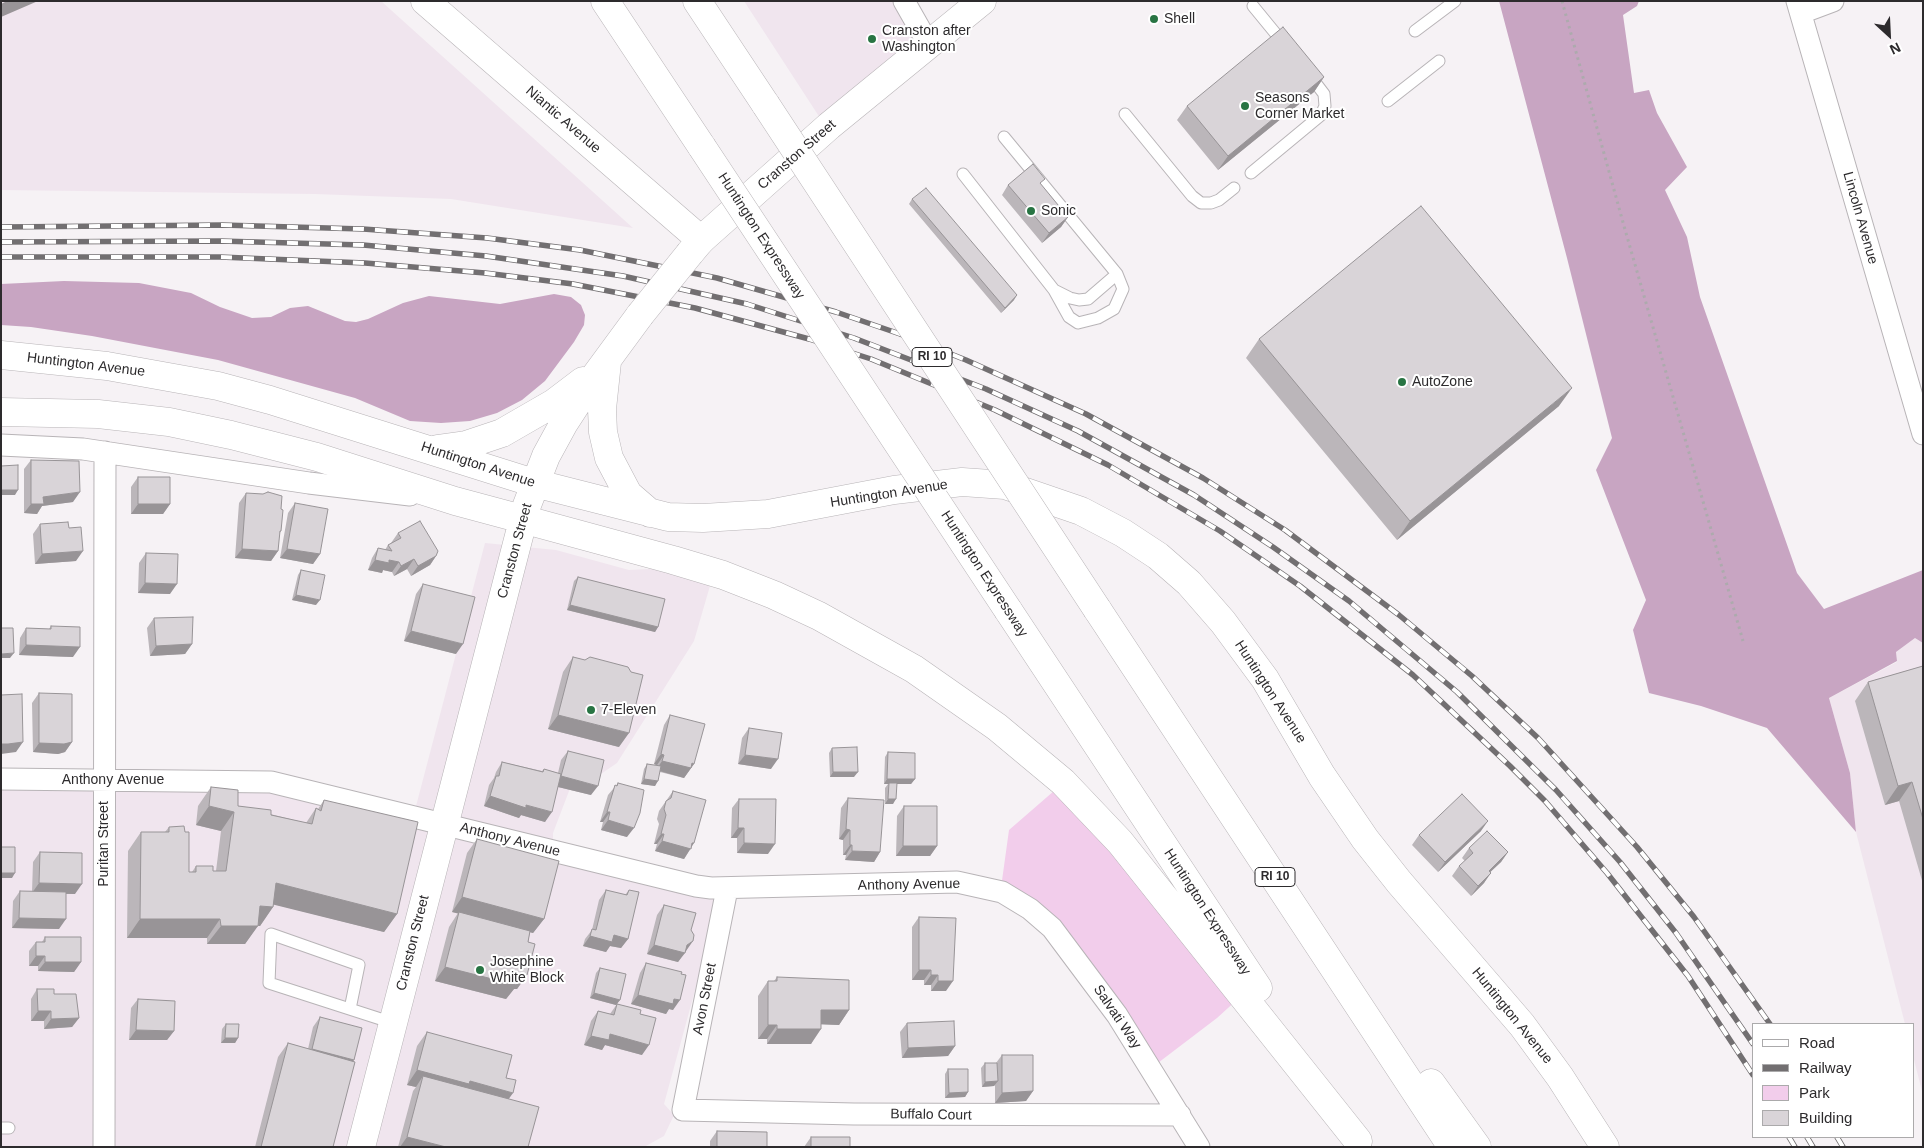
<!DOCTYPE html>
<html>
<head>
<meta charset="utf-8">
<style>
	body { margin:0 }
	#map { position:relative; width:1924px; height:1148px; overflow:hidden; background:#f6f2f5; font-family:Helvetica,sans-serif }
	canvas { display:block }
	.frame { position:absolute; inset:0; border:2px solid #2d2b2d; pointer-events:none }
	.legend { position:absolute; left:1752px; top:1023px; width:162px; height:115px; box-sizing:border-box; background:#fff; border:1px solid #abaaab; margin:0; padding:6px 9px; list-style:none; font-size:15px; color:#2d2b2d }
	.legend li { display:flex; align-items:center; gap:10px; height:25px }
	.legend b { width:25px; border:1px solid #abaaab }
	.north { position:absolute; left:1864px; top:10px; width:50px; height:50px; -webkit-text-stroke:4px #fff; paint-order:stroke; rotate:155deg; font-size:14px; font-weight:700; line-height:20px; text-align:center; color:#2d2b2d }
	.north::after { content:''; display:block; margin:auto; width:18px; height:22px; background:#2d2b2d; clip-path:polygon(50% 0,100% 100%,50% 72%,0 100%) }
</style>
</head>
<body>
<div id="map">
<canvas width="1924" height="1148"></canvas>
<div class="frame"></div>
<ul class="legend">
<li><b style="height:6px;background:#fff"></b>Road</li>
<li><b style="height:6px;background:#726f71"></b>Railway</li>
<li><b style="height:14px;background:#f2cdeb"></b>Park</li>
<li><b style="height:14px;background:#d9d4d8"></b>Building</li>
</ul>
<div class="north">N</div>
</div>
<script>
const ctx = document.querySelector('canvas').getContext('2d');
ctx.lineJoin = 'round';
function fillPath(path, color) { ctx.fillStyle = color; ctx.fill(path, 'evenodd'); }
const toPath = rows => new Path2D(rows.map(r => 'M' + r).join(''));
function stroke(path, color, width, dash) { ctx.strokeStyle = color; ctx.lineWidth = width; ctx.lineCap = dash ? 'butt' : 'round'; ctx.setLineDash(dash || []); ctx.stroke(path); }
function label(font, color, halo, rows, align = 'center') {
  ctx.font = font + ' Helvetica,sans-serif'; ctx.lineWidth = 4; ctx.setLineDash([]); ctx.textBaseline = 'middle'; ctx.strokeStyle = halo; ctx.fillStyle = color; for (const [text, x, y, turn = 0] of rows) {
    ctx.save(); ctx.translate(x, y); ctx.rotate((+turn || 0) * Math.PI / 180); ctx.textAlign = isNaN(turn) ? turn : align; if (halo) ctx.strokeText(text, 0, 0); ctx.fillText(text, 0, 0); ctx.restore();
  }
}
const built = toPath([
	[1,1,381,1,633,228,451,199,315,194,1,190],
	[744,1,905,1,924,32,822,121],
	[485,543,556,550,629,570,709,566,714,572,694,641,617,763,595,778,574,778,553,833,553,844,724,884,664,1104,674,1115,664,1136,644,1147,1,1147,1,769,101,772,415,810],
	[1915,638,1923,643,1923,1095,1913,1056,1913,1024,1905,1024,1856,832,1850,773,1829,698,1897,662,1896,652]
]);
const green = toPath([
	[1062,784,1250,988,1217,1018,1150,1069,1053,930,1000,895,1009,830]
]);
const forest = toPath([
	[1499,1,1639,1,1637,6,1623,15,1634,93,1649,90,1657,113,1687,167,1665,190,1687,237,1700,297,1797,573,1824,609,1923,570,1923,643,1915,638,1896,652,1897,661,1829,698,1850,773,1856,832,1767,728,1701,706,1649,693,1633,630,1646,600,1596,470,1612,438,1567,258],
	[64,281,139,283,191,293,220,307,252,318,271,317,290,308,308,306,345,321,356,322,368,319,403,303,429,296,500,304,554,294,571,297,581,305,585,315,584,325,574,342,545,381,522,400,497,413,470,421,441,423,410,421,355,398,218,360,92,336,31,327,1,325,1,284]
]);
const path = toPath([
	[1562,1,1624,226,1743,641]
]);
const service = toPath([
	[1253,6,1285,45],
	[1415,31,1455,1],
	[1388,101,1439,61],
	[1125,114,1192,196,1201,203,1211,203,1219,200,1234,188],
	[1251,173,1321,115,1325,106,1324,94,1308,73],
	[963,174,1054,290,1069,317,1078,323,1098,318,1114,309,1123,289,1117,274,1004,137],
	[1054,290,1070,298,1079,300,1088,299,1117,274],
	[350,1009,359,965,271,934,269,983,393,1023],
	[1,1128,9,1128]
]);
const minor = toPath([
	[904,1,929,45],
	[1797,1,1923,434],
	[1801,13,1833,1],
	[1,445,83,449,309,483,410,495],
	[1,779,271,782,696,886,711,888,957,882,1002,892,1030,909,1052,928,1117,1015,1199,1147],
	[727,889,683,1110,854,1114,1180,1115],
	[104,1147,105,452]
]);
const tertiary = toPath([
	[425,1,701,240]
]);
const secondary = toPath([
	[690,253,701,240,829,126,982,1],
	[1,355,107,366,218,386,270,400,534,483,668,517,703,518,768,514,894,490,962,482,1005,485,1081,511,1123,533,1158,556,1189,583,1223,622,1265,679,1322,776,1365,839,1399,882,1522,1025,1560,1077,1605,1147],
	[607,362,602,409,603,432,609,458,628,494,650,513],
	[1,412,98,414,169,422,231,435,317,457,455,501,522,519],
	[437,449,466,445,502,433,554,403,583,381],
	[361,1147,527,505,546,456,564,423,590,383,640,315]
]);
const motorway = toPath([
	[605,1,702,147],
	[697,1,766,105],
	[522,519,673,560,723,575,774,595,819,616,914,669,997,727,1063,782,1120,842,1358,1141],
	[1097,609,1452,1147],
	[1008,610,1258,988],
	[1431,1083,1477,1147]
]);
const rail = toPath([
	[1,227,222,225,363,229,487,238,580,250,717,278,836,312,900,334,966,360,1086,414,1203,478,1285,530,1399,615,1472,676,1538,738,1637,847,1694,917,1770,1024],
	[1,242,220,241,363,245,486,256,623,276,747,304,854,338,986,389,1078,431,1194,495,1273,547,1349,601,1457,692,1556,790,1620,862,1676,933,1753,1044],
	[1,257,220,257,365,263,485,273,573,284,695,308,809,339,871,359,995,410,1108,465,1220,531,1300,586,1413,675,1510,766,1545,801,1607,873,1688,976,1753,1075],
	[1789,1137,1795,1147],
	[1807,1137,1813,1147],
	[1837,1137,1843,1147]
]);
const secondaryBridge = toPath([
	[640,315,690,253]
]);
const motorwayBridge = toPath([
	[766,105,1097,609],
	[702,147,1008,610]
]);
const wall = toPath([
	[1324,77,1314,92,1218,170,1177,120,1187,106],
	[1008,185,1041,185,1068,217,1061,227,1042,243,1002,195],
	[912,199,1014,300,1001,313,909,204],
	[1259,339,1559,406,1397,540,1246,358],
	[31,460,73,502,42,506,37,514,24,513,24,469],
	[138,477,170,504,163,514,131,514,131,487],
	[246,493,281,509,281,531,279,534,278,551,271,561,235,558,239,503],
	[295,503,320,554,313,564,280,558,288,513],
	[40,524,69,528,76,561,35,564,33,534],
	[398,533,436,556,430,565,411,576,407,569,394,576,392,572,383,570,382,573,368,570,372,558,378,548,385,550,388,545,391,543],
	[146,553,170,594,138,593,139,563],
	[301,570,316,605,292,600,298,575],
	[578,577,658,627,655,632,567,610,574,581],
	[423,584,456,654,404,641,416,594],
	[154,618,192,644,185,654,150,656,147,628],
	[51,626,73,657,19,655,20,638,26,628,49,629],
	[573,657,619,747,548,729,563,672],
	[1923,666,1923,884,1899,801,1885,805,1855,701,1868,682],
	[39,693,72,742,65,752,58,754,33,752,32,703],
	[670,715,694,764,684,778,660,772,655,786,641,784,644,769,647,764,657,766,654,764,664,725],
	[749,728,771,769,738,764,742,738],
	[832,748,854,777,830,777,829,753],
	[568,751,591,795,558,787,545,822,521,815,519,818,484,806,489,785,494,778,496,772,502,762,542,771,544,769,558,773,561,760],
	[888,752,915,779,911,784,897,784,893,804,885,804,885,788,888,784,884,784,885,757],
	[618,783,627,837,601,830,603,822,600,822,608,795],
	[211,787,238,806,306,823,316,808,318,809,324,800,397,914,384,932,274,904,273,907,260,926,258,925,245,944,207,944,207,938,127,938,128,851,141,832,165,832,169,827,189,872,192,872,196,866,213,871,216,871,221,831,196,825,198,806],
	[673,791,691,848,684,859,655,851,657,844,654,844,659,824,657,819,659,811],
	[848,798,880,852,874,862,845,860,846,855,843,855,843,840,839,839,841,808],
	[739,799,768,854,737,853,737,838,731,838,732,808],
	[904,806,937,846,930,856,896,856,897,816],
	[1481,831,1438,872,1412,845,1419,835],
	[477,839,544,919,533,933,530,932,528,942,527,975,517,989,514,989,506,999,435,981,449,927,458,913,452,912,467,853],
	[1469,848,1508,852,1501,862,1490,872,1484,883,1471,896,1452,876,1459,866,1465,861,1462,858],
	[40,852,75,894,66,894,59,929,12,928,13,901,20,891,32,892,33,862],
	[606,890,625,895,629,890,628,939,621,948,610,946,606,952,583,946,585,939,592,930,599,900],
	[664,905,685,951,678,962,647,954,657,915],
	[919,917,946,991,931,991,931,985,924,985,924,980,912,980,912,927],
	[45,937,81,962,74,972,38,971,38,966,29,966,29,951,36,942,42,942],
	[646,963,681,974,673,1010,669,1009,666,1014,631,1004,640,973],
	[600,968,620,1000,616,1005,590,998,596,973],
	[777,977,849,1010,839,1025,821,1024,811,1044,767,1044,767,1039,758,1039,758,996,768,981,774,981],
	[37,989,54,994,79,1018,72,1027,44,1029,44,1021,31,1021,31,999],
	[138,999,174,1031,167,1040,129,1040,131,1008],
	[617,1004,640,1014,642,1055,605,1045,602,1050,584,1045,591,1021,598,1011,610,1014],
	[320,1017,353,1062,333,1147,255,1147,278,1057,288,1043,308,1049,313,1027],
	[907,1023,955,1046,948,1056,902,1058,900,1032],
	[226,1024,238,1038,235,1043,221,1043,222,1029],
	[427,1032,506,1078,508,1099,528,1147,398,1147,413,1091,416,1087,407,1085,417,1046],
	[1002,1055,1033,1091,1026,1101,995,1103,995,1085,994,1086,982,1087,981,1068,985,1063,996,1063],
	[948,1069,968,1092,965,1097,945,1098,945,1074],
	[717,1131,767,1147,710,1147,710,1141],
	[811,1137,850,1147,804,1147]
]);
const shadedWall = toPath([
	[7,1,38,1,1,17,1,4],
	[1324,77,1314,92,1218,170,1228,156],
	[1068,217,1061,227,1042,243,1049,233],
	[1017,295,1014,300,1001,313,1005,308],
	[1572,388,1559,406,1397,540,1410,521],
	[1,490,18,490,15,495,1,495],
	[80,492,73,502,42,506,37,514,24,513,31,504,43,497],
	[138,504,170,504,163,514,131,514],
	[242,549,278,551,271,561,235,558],
	[287,549,320,554,313,564,280,558],
	[83,551,76,561,35,564,42,554],
	[436,556,430,565,411,576,418,566],
	[414,559,407,569,394,576,401,566],
	[375,560,389,560,399,562,392,572,383,570,382,573,368,570],
	[145,583,177,584,170,594,138,593],
	[296,595,320,600,316,605,292,600],
	[570,605,658,627,655,632,567,610],
	[411,631,463,644,456,654,404,641],
	[192,644,185,654,150,656,156,646],
	[26,645,80,647,73,657,19,655],
	[14,653,10,658,1,658,1,654],
	[558,715,629,733,619,747,548,729],
	[23,742,16,752,1,754,1,744],
	[72,742,65,752,58,754,33,752,39,743],
	[661,754,664,755,657,765,654,764],
	[745,755,778,759,771,769,738,764],
	[662,761,692,763,694,764,684,778,656,770],
	[833,772,858,772,854,777,830,777],
	[561,776,598,786,591,795,554,786],
	[644,779,658,781,655,786,641,784],
	[887,779,915,779,911,784,884,784],
	[1912,782,1899,801,1885,805,1898,786],
	[490,796,552,812,545,822,521,815,519,818,484,806],
	[888,799,896,799,893,804,885,804],
	[209,806,234,812,221,831,196,825],
	[607,812,610,812,603,822,600,822],
	[608,820,634,828,627,837,601,830],
	[1488,821,1481,831,1438,872,1445,862],
	[738,828,744,828,737,838,731,838],
	[846,829,850,830,843,840,839,839],
	[661,834,664,834,657,844,654,844],
	[662,841,692,843,694,843,684,859,655,851],
	[744,843,775,844,768,854,737,853],
	[850,845,852,845,846,855,843,855],
	[903,846,937,846,930,856,896,856],
	[852,851,880,852,874,862,845,860],
	[1508,852,1501,862,1482,880,1489,871],
	[1,873,15,873,12,878,1,878],
	[1491,873,1484,883,1471,896,1478,886],
	[39,883,82,884,75,894,32,893],
	[276,883,397,914,384,932,263,902],
	[462,897,544,919,533,933,452,912],
	[260,906,273,907,260,926,247,925],
	[19,918,66,919,59,929,12,928],
	[140,919,220,919,207,938,127,938],
	[221,926,258,926,245,944,207,944],
	[614,935,628,939,621,948,610,946,606,952,583,946,590,936],
	[693,941,686,951,684,952,685,953,678,962,647,954,654,945,687,945],
	[36,956,45,956,38,966,29,966],
	[45,962,81,962,74,972,38,971],
	[445,967,520,973,527,975,517,989,514,989,506,999,435,981],
	[919,970,931,970,924,980,912,980],
	[931,975,938,975,931,985,924,985],
	[938,981,953,981,946,991,931,991],
	[594,993,620,1000,616,1005,590,998],
	[638,995,674,999,680,1000,673,1010,669,1009,666,1014,631,1004],
	[821,1010,849,1010,839,1025,811,1024],
	[38,1011,51,1011,44,1021,31,1021],
	[79,1018,72,1027,44,1029,51,1019],
	[768,1025,777,1025,767,1039,758,1039],
	[777,1029,821,1029,811,1044,767,1044],
	[136,1030,174,1031,167,1040,129,1040],
	[610,1034,649,1045,642,1055,605,1045,602,1050,584,1045,591,1036],
	[225,1038,238,1038,235,1043,221,1043],
	[955,1046,948,1056,902,1058,908,1048],
	[312,1049,354,1060,347,1070],
	[417,1070,470,1081,513,1093,503,1107,423,1076,416,1087,407,1085],
	[998,1081,994,1086,982,1087,985,1082],
	[1033,1091,1026,1101,995,1103,1002,1093],
	[968,1092,965,1097,945,1098,949,1093],
	[407,1137,446,1147,400,1147]
]);
const building = toPath([
	[1283,27,1324,77,1228,156,1187,106,1283,27],
	[1033,164,1045,179,1040,183,1068,217,1049,233,1008,185,1033,164],
	[926,188,1017,295,1005,308,912,199,926,188],
	[1421,206,1572,388,1410,521,1259,339,1421,206],
	[31,460,79,461,80,492,43,497,44,504,31,504,31,460],
	[18,465,18,490,1,490,1,466,18,465],
	[138,477,170,477,170,504,138,504,138,477],
	[268,492,282,496,281,509,283,510,281,531,280,531,278,551,242,549,246,493,263,494,268,492],
	[295,503,328,509,320,554,287,549,295,503],
	[420,521,438,551,436,556,418,566,414,559,401,566,399,562,389,560,389,563,375,560,378,548,392,551,388,545,401,538,398,533,420,521],
	[68,522,69,528,81,527,83,551,42,554,40,524,68,522],
	[146,553,178,554,177,584,145,583,146,553],
	[301,570,325,575,320,600,296,595,301,570],
	[578,577,665,599,658,627,570,605,578,577],
	[423,584,475,597,463,644,411,631,423,584],
	[193,617,192,644,156,646,154,618,193,617],
	[51,626,80,627,80,647,26,645,26,628,51,629,51,626],
	[1,628,13,628,14,653,1,654,1,628],
	[573,657,585,660,590,657,628,667,631,672,643,675,629,733,558,715,573,657],
	[1923,666,1923,819,1912,782,1898,786,1868,682,1923,666],
	[39,693,72,694,72,742,64,744,39,743,39,693],
	[22,694,23,742,8,744,1,744,1,695,22,694],
	[670,715,705,724,694,764,692,763,691,768,662,761,664,755,661,754,670,715],
	[749,728,782,733,778,759,745,755,749,728],
	[857,747,858,772,833,772,832,748,857,747],
	[568,751,604,760,598,786,561,776,568,751],
	[888,752,915,753,915,779,887,779,888,752],
	[502,762,543,772,544,769,561,774,552,812,526,805,526,808,490,796,496,776,499,776,502,762],
	[647,764,661,766,658,781,644,779,647,764],
	[618,783,644,790,640,813,634,828,608,820,610,812,607,812,615,785,617,786,618,783],
	[889,783,897,783,896,799,888,799,889,783],
	[211,787,238,790,238,806,271,810,271,815,312,824,316,808,321,811,324,800,418,822,397,914,276,883,273,907,260,906,258,926,221,926,220,919,140,919,141,832,169,832,169,827,184,826,185,832,189,832,189,872,196,872,196,866,213,866,213,871,226,871,234,812,209,806,211,787],
	[673,791,706,800,694,843,692,843,691,849,662,841,664,834,661,834,666,815,664,809,666,801,671,798,673,791],
	[1462,794,1488,821,1445,862,1419,835,1462,794],
	[848,798,884,800,880,852,852,851,852,845,850,845,850,830,846,829,848,798],
	[739,799,776,799,775,844,744,843,744,828,738,828,739,799],
	[904,806,937,806,937,846,903,846,904,806],
	[1487,831,1508,852,1489,871,1491,873,1478,886,1459,866,1473,853,1469,848,1487,831],
	[477,839,559,861,544,919,462,897,477,839],
	[1,847,15,847,15,873,1,873,1,847],
	[40,852,82,853,82,884,39,883,40,852],
	[606,890,627,895,629,890,639,892,628,939,614,935,612,942,590,936,592,929,596,930,606,890],
	[20,891,66,892,66,919,19,918,20,891],
	[664,905,696,913,691,930,694,935,693,941,687,945,685,953,654,945,664,905],
	[459,912,530,931,528,942,535,944,527,975,520,973,516,985,445,967,459,912],
	[919,917,956,918,953,981,938,981,938,975,931,975,931,970,919,970,919,917],
	[45,937,81,937,81,962,45,962,45,956,36,956,36,942,45,942,45,937],
	[646,963,682,972,681,974,686,975,680,1000,674,999,673,1004,638,995,646,963],
	[600,968,626,974,620,1000,594,993,600,968],
	[777,977,849,980,849,1010,821,1010,821,1029,777,1029,777,1025,768,1025,768,981,777,981,777,977],
	[37,989,54,989,54,994,76,994,79,1018,51,1019,51,1011,38,1011,37,989],
	[138,999,175,1001,174,1031,136,1030,138,999],
	[617,1004,641,1010,640,1014,656,1018,649,1045,610,1034,609,1040,591,1036,598,1011,614,1015,617,1004],
	[320,1017,362,1028,354,1060,312,1049,320,1017],
	[954,1021,955,1046,908,1048,907,1023,954,1021],
	[226,1024,239,1024,238,1038,225,1038,226,1024],
	[427,1032,512,1055,506,1078,516,1080,513,1093,470,1081,469,1084,417,1070,427,1032],
	[288,1043,355,1062,333,1147,261,1147,288,1043],
	[1002,1055,1033,1055,1033,1091,1002,1093,1002,1055],
	[985,1063,997,1063,998,1081,985,1082,985,1063],
	[948,1069,968,1069,968,1092,949,1093,948,1069],
	[423,1076,539,1107,528,1147,446,1147,407,1137,423,1076],
	[717,1131,767,1132,767,1147,717,1147,717,1131],
	[811,1137,850,1137,850,1147,811,1147,811,1137]
]);
const markers = [
	[1154,19,5,"#287443"],
	[872,39,5,"#287443"],
	[1245,106,5,"#287443"],
	[1031,211,5,"#287443"],
	[1402,382,5,"#287443"],
	[591,710,5,"#287443"],
	[480,970,5,"#287443"]
];
const shields = [
	[932,357,40],
	[1275,877,40]
];
const shieldNames = [
	["RI 10",932,357],
	["RI 10",1275,877]
];
const poiNames = [
	["Shell",1164,19],
	["Cranston after",882,31],
	["Washington",882,47],
	["Seasons",1255,98],
	["Corner Market",1255,114],
	["Sonic",1041,211],
	["AutoZone",1412,382],
	["7-Eleven",601,710],
	["Josephine",490,962],
	["White Block",490,978]
];
const streetNames = [
	["Niantic Avenue",563,120,41],
	["Cranston Street",797,155,-41],
	["Lincoln Avenue",1860,218,74],
	["Huntington Expressway",761,236,57],
	["Huntington Avenue",86,365,7],
	["Huntington Avenue",478,465,18],
	["Huntington Avenue",889,494,-9],
	["Cranston Street",515,551,-75],
	["Huntington Expressway",984,574,57],
	["Huntington Avenue",1270,692,57],
	["Anthony Avenue",113,780],
	["Anthony Avenue",510,840,14],
	["Puritan Street",104,844,-90],
	["Anthony Avenue",909,885,-1],
	["Huntington Expressway",1207,912,57],
	["Cranston Street",413,943,-76],
	["Avon Street",705,999,-79],
	["Huntington Avenue",1512,1016,51],
	["Salvati Way",1117,1017,56],
	["Buffalo Court",931,1115,1]
];
fillPath(built, '#f0e5ee');
fillPath(green, '#f2cdeb');
fillPath(forest, '#c8a5c2');
stroke(service, '#b8b4b7', 13);
stroke(minor, '#b8b4b7', 23);
stroke(tertiary, '#b8b4b7', 29);
stroke(secondary, '#b8b4b7', 29);
stroke(motorway, '#b8b4b7', 29);
stroke(path, '#adaaad', 3, [2.5, 4]);
stroke(service, '#fff', 11);
stroke(minor, '#fff', 21);
stroke(tertiary, '#fff', 28);
stroke(secondary, '#fff', 28);
stroke(motorway, '#fff', 28);
stroke(rail, '#726f71', 5.5);
stroke(rail, '#fff', 4, [11]);
stroke(secondaryBridge, '#b8b4b7', 29, []);
stroke(motorwayBridge, '#b8b4b7', 29, []);
stroke(secondaryBridge, '#fff', 28);
stroke(motorwayBridge, '#fff', 28);
fillPath(wall, '#bbb6ba');
fillPath(shadedWall, '#989497');
fillPath(building, '#d9d4d8');
stroke(building, '#989497', 1);
for (const [x, y, r, color] of markers) { const dot = new Path2D(); dot.arc(x, y, r, 0, 2 * Math.PI); ctx.fillStyle = color; ctx.fill(dot); stroke(dot, '#fff', 2); }
for (const [x, y, w] of shields) { const box = new Path2D(); box.roundRect(x - w / 2, y - 9.5, w, 19, 4); ctx.fillStyle = '#fff'; ctx.fill(box); stroke(box, '#2d2b2d', 1); }
label('bold 12px', '#2d2b2d', null, shieldNames);
label('14px', '#2d2b2d', '#fff', poiNames, 'left');
label('14px', '#2d2b2d', '#fff', streetNames);
</script>
</body>
</html>
